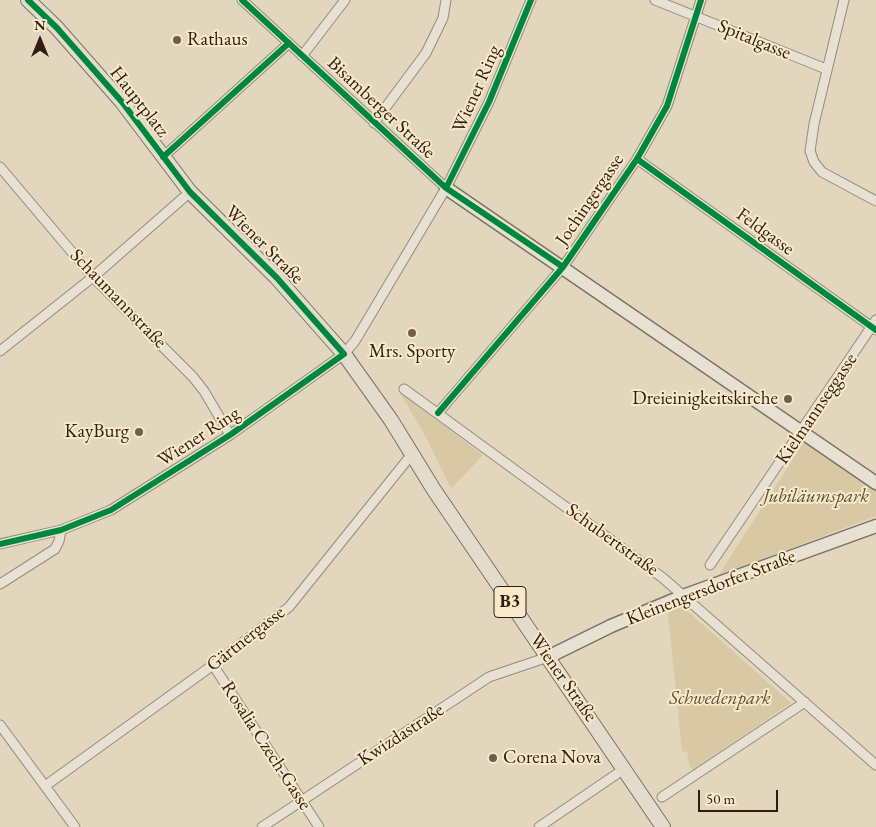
<!DOCTYPE html>
<html>
<head>
<meta charset="utf-8">
<style>
	body { margin:0 }
	#map { position:relative; width:876px; height:827px; overflow:hidden; background:#e2d7bc; font-family:"EB Garamond",serif }
	canvas { display:block }
	.north { position:absolute; left:15px; top:15px; width:50px; height:50px; -webkit-text-stroke:4px #f7e9c9; paint-order:stroke; rotate:0deg; font-size:14px; font-weight:700; line-height:20px; text-align:center; color:#321b0f }
	.north::after { content:''; display:block; margin:auto; width:18px; height:22px; background:#321b0f; clip-path:polygon(50% 0,100% 100%,50% 72%,0 100%) }
	.scale { position:absolute; left:698px; top:790px; width:80px; height:22px; box-sizing:border-box; border:2px solid #321b0f; border-top:0; padding-left:6px; font-size:15px; line-height:18px; white-space:nowrap; color:#321b0f; -webkit-text-stroke:4px #f7e9c9; paint-order:stroke }
</style>
</head>
<body>
<div id="map">
<canvas width="876" height="827"></canvas>
<div class="north">N</div>
<div class="scale">50 m</div>
</div>
<script>
const ctx = document.querySelector('canvas').getContext('2d');
ctx.lineJoin = 'round';
function fillPath(path, color) { ctx.fillStyle = color; ctx.fill(path, 'evenodd'); }
const toPath = rows => new Path2D(rows.map(r => 'M' + r).join(''));
function stroke(path, color, width, dash) { ctx.strokeStyle = color; ctx.lineWidth = width; ctx.lineCap = dash ? 'butt' : 'round'; ctx.setLineDash(dash || []); ctx.stroke(path); }
function label(font, color, halo, rows, align = 'center') {
  ctx.font = font + ' "EB Garamond",serif'; ctx.lineWidth = 4; ctx.setLineDash([]); ctx.textBaseline = 'middle'; ctx.strokeStyle = halo; ctx.fillStyle = color; for (const [text, x, y, turn = 0] of rows) {
    ctx.save(); ctx.translate(x, y); ctx.rotate((+turn || 0) * Math.PI / 180); ctx.textAlign = isNaN(turn) ? turn : align; if (halo) ctx.strokeText(text, 0, 0); ctx.fillText(text, 0, 0); ctx.restore();
  }
}
const green = toPath([
	[399,391,483,455,451,489,427,439],
	[805,440,876,490,876,516,718,576],
	[682,606,791,703,693,770,689,765,687,751,682,752,668,613]
]);
const street = toPath([
	[242,0,446,188],
	[655,0,826,69],
	[844,0,814,124,810,151,814,162,822,172,876,201],
	[302,56,345,0],
	[374,123,426,53,443,18,446,0],
	[163,157,289,43],
	[637,159,876,330],
	[0,167,93,277,193,377,204,391,230,435],
	[0,351,93,277,190,192],
	[404,389,663,578,876,765],
	[438,413,563,267,637,159,667,106,701,0],
	[0,544,61,530,111,510,230,435,344,354,355,341,446,188,489,102,531,0],
	[710,565,876,320],
	[0,584,55,549,59,541,61,530],
	[213,665,319,827],
	[0,725,75,827],
	[45,786,213,665,289,607,412,454],
	[662,797,805,702],
	[262,827,489,677,548,657],
	[539,827,624,769]
]);
const secondary = toPath([
	[446,188,876,483],
	[548,657,611,626,683,596,876,526]
]);
const primary = toPath([
	[28,0,57,28,122,102,190,192,277,278,344,354,391,420,434,490,663,827]
]);
const cycleway = toPath([
	[242,0,446,188,563,267],
	[163,157,289,43],
	[637,159,876,330],
	[446,188,489,102,531,0],
	[438,413,563,267,637,159,667,106,701,0],
	[0,544,61,530,111,510,230,435,344,354,277,278,190,192,122,102,57,28,28,0]
]);
const markers = [
	[177,40,5,"#705d4c"],
	[412,333,5,"#705d4c"],
	[788,399,5,"#705d4c"],
	[139,432,5,"#705d4c"],
	[493,758,5,"#705d4c"]
];
const shields = [
	[510,602,32]
];
const shieldNames = [
	["B3",510,602]
];
const poiNames = [
	["Rathaus",187,40],
	["Mrs. Sporty",412,352,"center"],
	["Dreieinigkeitskirche",778,399,"right"],
	["KayBurg",129,432,"right"],
	["Corena Nova",503,758]
];
const streetNames = [
	["Spitalgasse",754,40,22],
	["Wiener Ring",477,89,-66],
	["Hauptplatz",139,102,52],
	["Bisamberger Straße",381,108,43],
	["Jochingergasse",590,200,-56],
	["Feldgasse",765,232,36],
	["Wiener Straße",264,245,45],
	["Schaumannstraße",118,299,46],
	["Kielmannseggasse",817,409,-56],
	["Wiener Ring",199,437,-33],
	["Schubertstraße",612,540,36],
	["Kleinengersdorfer Straße",711,588,-21],
	["Gärtnergasse",246,639,-38],
	["Wiener Straße",563,678,55],
	["Kwizdastraße",401,735,-33],
	["Rosalia Czech-Gasse",266,746,57]
];
const parkNames = [
	["Jubiläumspark",816,497],
	["Schwedenpark",720,699]
];
fillPath(green, '#d9c8a4');
stroke(street, '#948b7a', 11);
stroke(secondary, '#7b7263', 15);
stroke(primary, '#7b7263', 16);
stroke(street, '#e7e1d4', 9);
stroke(secondary, '#e7e1d4', 12);
stroke(primary, '#e3dccc', 14);
stroke(cycleway, '#00873e', 6);
for (const [x, y, r, color] of markers) { const dot = new Path2D(); dot.arc(x, y, r, 0, 2 * Math.PI); ctx.fillStyle = color; ctx.fill(dot); stroke(dot, '#f7e9c9', 2); }
for (const [x, y, w] of shields) { const box = new Path2D(); box.roundRect(x - w / 2, y - 15.5, w, 31, 4); ctx.fillStyle = '#f7e9c9'; ctx.fill(box); stroke(box, '#321b0f', 1); }
label('bold 18px', '#321b0f', null, shieldNames);
label('19px', '#321b0f', '#f7e9c9', poiNames, 'left');
label('19px', '#321b0f', '#f7e9c9', streetNames);
label('italic 19px', '#624b36', '#f7e9c9', parkNames);
</script>
</body>
</html>
